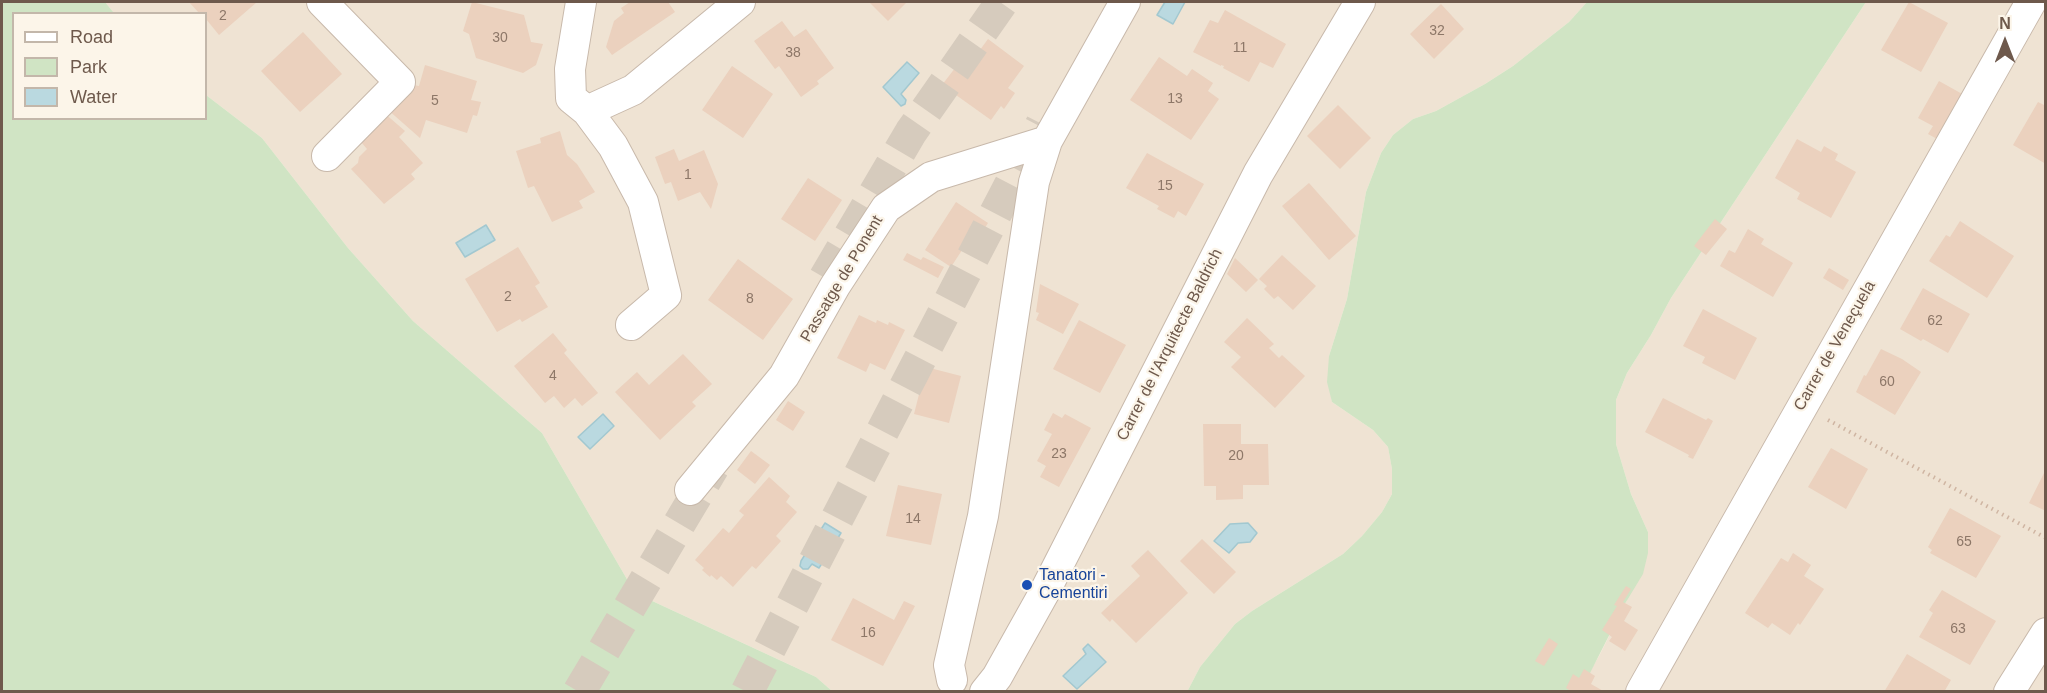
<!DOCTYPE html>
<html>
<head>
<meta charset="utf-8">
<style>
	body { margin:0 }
	#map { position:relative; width:2047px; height:693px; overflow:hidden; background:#f9f1e3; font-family:Helvetica,sans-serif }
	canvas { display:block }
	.frame { position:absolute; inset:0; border:3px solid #6e594c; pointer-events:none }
	.legend { position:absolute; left:12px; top:12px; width:195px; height:108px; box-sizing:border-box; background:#fcf5e9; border:2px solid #c3b7aa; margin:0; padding:8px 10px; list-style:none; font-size:18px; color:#6e594c }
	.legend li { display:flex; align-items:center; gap:12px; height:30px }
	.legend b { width:30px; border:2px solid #c3b7aa }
	.north { position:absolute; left:1975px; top:12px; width:60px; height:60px; -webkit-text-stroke:4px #fcf5e9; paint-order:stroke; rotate:0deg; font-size:16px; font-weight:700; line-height:24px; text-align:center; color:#6e594c }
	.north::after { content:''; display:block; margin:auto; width:21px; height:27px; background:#6e594c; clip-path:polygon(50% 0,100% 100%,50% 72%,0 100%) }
</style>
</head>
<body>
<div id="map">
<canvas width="2047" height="693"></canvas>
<div class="frame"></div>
<ul class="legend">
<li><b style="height:8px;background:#fff"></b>Road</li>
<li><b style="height:16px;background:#d0e4c4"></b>Park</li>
<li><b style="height:16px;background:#bad9e0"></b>Water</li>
</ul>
<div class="north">N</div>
</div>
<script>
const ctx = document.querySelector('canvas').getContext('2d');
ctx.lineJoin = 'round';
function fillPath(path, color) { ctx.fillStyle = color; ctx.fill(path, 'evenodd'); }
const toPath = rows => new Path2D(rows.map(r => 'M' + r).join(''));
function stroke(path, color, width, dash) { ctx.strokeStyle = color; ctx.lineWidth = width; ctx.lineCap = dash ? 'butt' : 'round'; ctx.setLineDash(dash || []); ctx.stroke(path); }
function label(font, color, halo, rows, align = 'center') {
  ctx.font = font + ' Helvetica,sans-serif'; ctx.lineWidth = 4.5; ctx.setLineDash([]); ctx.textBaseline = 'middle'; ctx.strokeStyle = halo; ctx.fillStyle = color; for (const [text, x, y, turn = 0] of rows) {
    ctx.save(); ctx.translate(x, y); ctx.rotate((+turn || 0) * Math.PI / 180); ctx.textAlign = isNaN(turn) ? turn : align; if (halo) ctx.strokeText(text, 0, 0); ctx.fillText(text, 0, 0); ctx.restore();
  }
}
const residential = toPath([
	[105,2,1587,2,1569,22,1513,66,1485,84,1436,111,1413,119,1393,135,1381,153,1366,192,1347,299,1329,356,1332,402,1373,430,1388,447,1392,469,1392,494,1382,512,1362,536,1343,554,1252,611,1235,624,1200,667,1187,692,832,691,816,677,635,593,542,433,413,321,348,248,262,138,206,95,206,14,114,13],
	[1866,2,2045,2,2045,691,1578,692,1599,656,1626,602,1648,532,1631,494,1616,444,1616,400,1627,373,1651,335,1671,298]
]);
const green = toPath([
	[2,2,105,2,114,13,14,14,14,118,206,118,206,95,262,138,348,248,413,321,542,433,635,593,816,677,832,691,2,691],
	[1587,2,1866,2,1671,298,1651,335,1627,373,1616,400,1616,444,1631,494,1648,532,1648,553,1643,574,1626,602,1586,681,1578,691,1187,692,1200,667,1235,624,1252,611,1343,554,1362,536,1382,512,1392,494,1392,469,1388,447,1373,430,1332,402,1327,382,1329,356,1347,299,1366,192,1381,153,1393,135,1413,119,1436,111,1485,84,1513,66,1569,22]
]);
const water = toPath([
	[1165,2,1185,2,1173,24,1157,15,1165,2],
	[907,62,919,73,901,94,906,100,905,104,901,106,883,87,907,62],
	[486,225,495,240,465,257,456,243,486,225],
	[603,414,614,426,590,449,578,437,603,414],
	[825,523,841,533,819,568,812,564,808,569,803,569,800,566,801,561,825,523],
	[1248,523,1257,533,1250,542,1238,543,1229,553,1214,541,1230,524,1248,523],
	[1088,644,1106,662,1077,689,1063,676,1086,654,1083,649,1088,644]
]);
const building = toPath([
	[189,2,257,2,219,35,206,19,206,14,200,14],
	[472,2,524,15,531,42,543,44,536,65,523,73,476,58,469,34,463,31],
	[630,2,668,2,675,12,612,55,606,47,614,21,624,13,621,8],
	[869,2,907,2,888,21],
	[1909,2,1948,23,1921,72,1881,50],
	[1441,4,1464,29,1434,59,1410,34],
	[1225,10,1286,44,1273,68,1260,62,1249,82,1223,68,1224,66,1221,65,1221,66,1193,52,1210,20,1218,23],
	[782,21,794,37,806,29,834,68,817,81,819,84,801,97,779,66,775,69,754,41],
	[303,32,342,74,300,112,261,71],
	[988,39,1024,66,1008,88,1015,93,1004,109,1001,106,991,120,942,85,962,59,969,65],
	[1159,57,1187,76,1192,69,1213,83,1208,91,1219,99,1191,140,1130,100],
	[425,65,477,81,471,100,481,102,477,116,473,115,467,133,426,120,420,138,387,109,408,84,419,86],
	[732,66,773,94,743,138,702,110],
	[1939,81,1964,95,1939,140,1928,134,1933,126,1918,118],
	[2038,102,2046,106,2046,164,2013,145],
	[1338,105,1371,138,1340,169,1307,136],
	[383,112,405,131,399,137,423,163,411,174,415,179,384,204,351,169,358,163,359,157,367,149,356,136],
	[560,131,567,155,577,164,595,192,579,201,583,208,552,222,534,186,528,188,516,151,541,143,540,138],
	[1797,139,1821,152,1824,146,1838,154,1835,160,1856,172,1831,218,1797,199,1800,193,1775,178],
	[674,149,679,161,704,150,718,184,711,209,700,192,678,201,671,182,665,184,655,157],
	[1147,153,1204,184,1186,216,1178,211,1174,218,1157,209,1159,206,1126,188],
	[808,178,842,200,815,241,781,219],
	[1309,183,1356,236,1329,260,1282,206],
	[956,202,988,223,970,251,964,247,951,267,925,250],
	[1715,219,1727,229,1706,255,1694,246],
	[1960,221,2014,256,1987,298,1929,261,1946,235,1950,237],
	[1748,229,1764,239,1761,244,1793,263,1773,297,1720,266,1729,250,1735,253],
	[518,247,540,283,535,286,548,307,522,322,520,319,497,332,465,279],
	[907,253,921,260,923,257,944,267,938,278,903,260],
	[1282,255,1316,286,1293,310,1278,296,1274,299,1264,289,1267,286,1259,279],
	[1235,258,1258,280,1246,292,1227,274],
	[738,259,793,299,763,340,708,300],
	[1829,268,1849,280,1843,290,1823,278],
	[1040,284,1079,304,1063,334,1036,320,1039,313,1036,312],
	[1923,288,1970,314,1948,353,1923,339,1921,341,1900,329],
	[1703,309,1757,338,1735,380,1702,363,1705,357,1683,346],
	[859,315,876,323,877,320,888,325,889,322,905,330,885,370,870,363,866,372,837,358],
	[1247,318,1274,344,1269,348,1279,358,1282,355,1305,376,1275,408,1231,367,1241,357,1224,342],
	[1079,320,1126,345,1100,393,1053,369],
	[553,333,567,350,564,353,598,393,582,406,575,398,564,408,554,396,545,403,514,366],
	[1881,349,1902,359,1921,372,1895,415,1856,392,1864,375,1866,376],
	[683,354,712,384,692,402,696,406,660,440,615,392,637,372,649,385],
	[926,367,961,376,949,423,914,414],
	[1663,398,1706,420,1708,418,1713,421,1693,459,1688,457,1689,455,1645,432],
	[788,401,805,412,793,431,776,420],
	[1053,413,1062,418,1065,414,1091,428,1059,487,1040,477,1046,466,1037,461,1052,434,1044,430],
	[1203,424,1241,424,1241,444,1268,444,1269,485,1243,485,1243,499,1216,500,1216,486,1204,486],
	[1831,448,1868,469,1846,509,1808,487],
	[751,451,770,465,755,484,737,470],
	[2046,469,2046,511,2029,503],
	[769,477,790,496,786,502,797,512,776,536,781,541,756,569,752,566,733,587,721,576,717,580,711,575,710,577,702,570,704,568,695,560,723,528,729,533,744,515,739,511],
	[898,485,942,494,931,545,886,536],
	[1950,508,2001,536,1976,578,1930,553,1932,550,1928,547],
	[1202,539,1236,572,1214,594,1180,561],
	[1148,550,1188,593,1136,643,1112,619,1110,622,1101,613,1140,576,1131,566],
	[1793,553,1811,565,1804,576,1824,589,1800,625,1798,623,1790,635,1772,623,1768,628,1745,613,1781,558,1788,562],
	[1626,586,1631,589,1623,602,1632,607,1624,621,1638,630,1625,651,1609,641,1612,637,1602,630,1617,606,1614,605],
	[1942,590,1996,621,1970,665,1919,637,1933,613,1929,610],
	[853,598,894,620,904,601,915,606,883,666,831,640],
	[1549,638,1558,644,1544,666,1535,661],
	[1907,654,1951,680,1944,692,1884,692],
	[1584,669,1595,676,1591,684,1605,692,1572,692,1566,688,1573,674,1579,678]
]);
const motorwayTunnel = toPath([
	[825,278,911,132,1002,2],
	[579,692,713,467],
	[747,692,1042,124]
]);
const path = toPath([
	[1828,420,2046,538]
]);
const minor = toPath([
	[322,2,400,82,327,156],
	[581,2,570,69,571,98,587,111,633,90,740,2],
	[587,111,613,146,643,202,666,295,631,325],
	[690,490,784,376,835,286,886,208,931,177,1047,141],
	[952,680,949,665,983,516,1034,182,1047,141,1125,2],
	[985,692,997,677,1044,593,1258,174,1360,2],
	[1641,692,2031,2],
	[2009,692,2046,633]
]);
const markers = [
	[1027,585,6,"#1a4fb4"]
];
const numberNames = [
	["2",223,16],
	["32",1437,31],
	["30",500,38],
	["11",1240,48],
	["38",793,53],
	["13",1175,99],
	["5",435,101],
	["1",688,175],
	["15",1165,186],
	["2",508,297],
	["8",750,299],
	["62",1935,321],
	["4",553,376],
	["60",1887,382],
	["23",1059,454],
	["20",1236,456],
	["14",913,519],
	["65",1964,542],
	["63",1958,629],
	["16",868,633]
];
const streetNames = [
	["Passatge de Ponent",842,279,-59],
	["Carrer de l'Arquitecte Baldrich",1170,345,-63],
	["Carrer de Veneçuela",1835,346,-60]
];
const transitNames = [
	["Tanatori -",1039,576],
	["Cementiri",1039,594]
];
fillPath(residential, '#efe3d3');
fillPath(green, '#d0e4c4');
fillPath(water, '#bad9e0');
stroke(water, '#a2c8d0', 1.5);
fillPath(building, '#ebd1be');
stroke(motorwayTunnel, '#d6cbbd', 33, [33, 16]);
stroke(minor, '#c8b9ab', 32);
stroke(path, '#cfb5a2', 4, [1.5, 4.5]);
stroke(minor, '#fff', 30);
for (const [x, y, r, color] of markers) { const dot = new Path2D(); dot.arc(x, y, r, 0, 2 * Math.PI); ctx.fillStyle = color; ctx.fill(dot); stroke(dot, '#fcf5e9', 2); }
label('14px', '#8d7768', null, numberNames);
label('16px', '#6e594c', '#fcf5e9', streetNames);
label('16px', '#164399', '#fcf5e9', transitNames, 'left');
</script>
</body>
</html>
